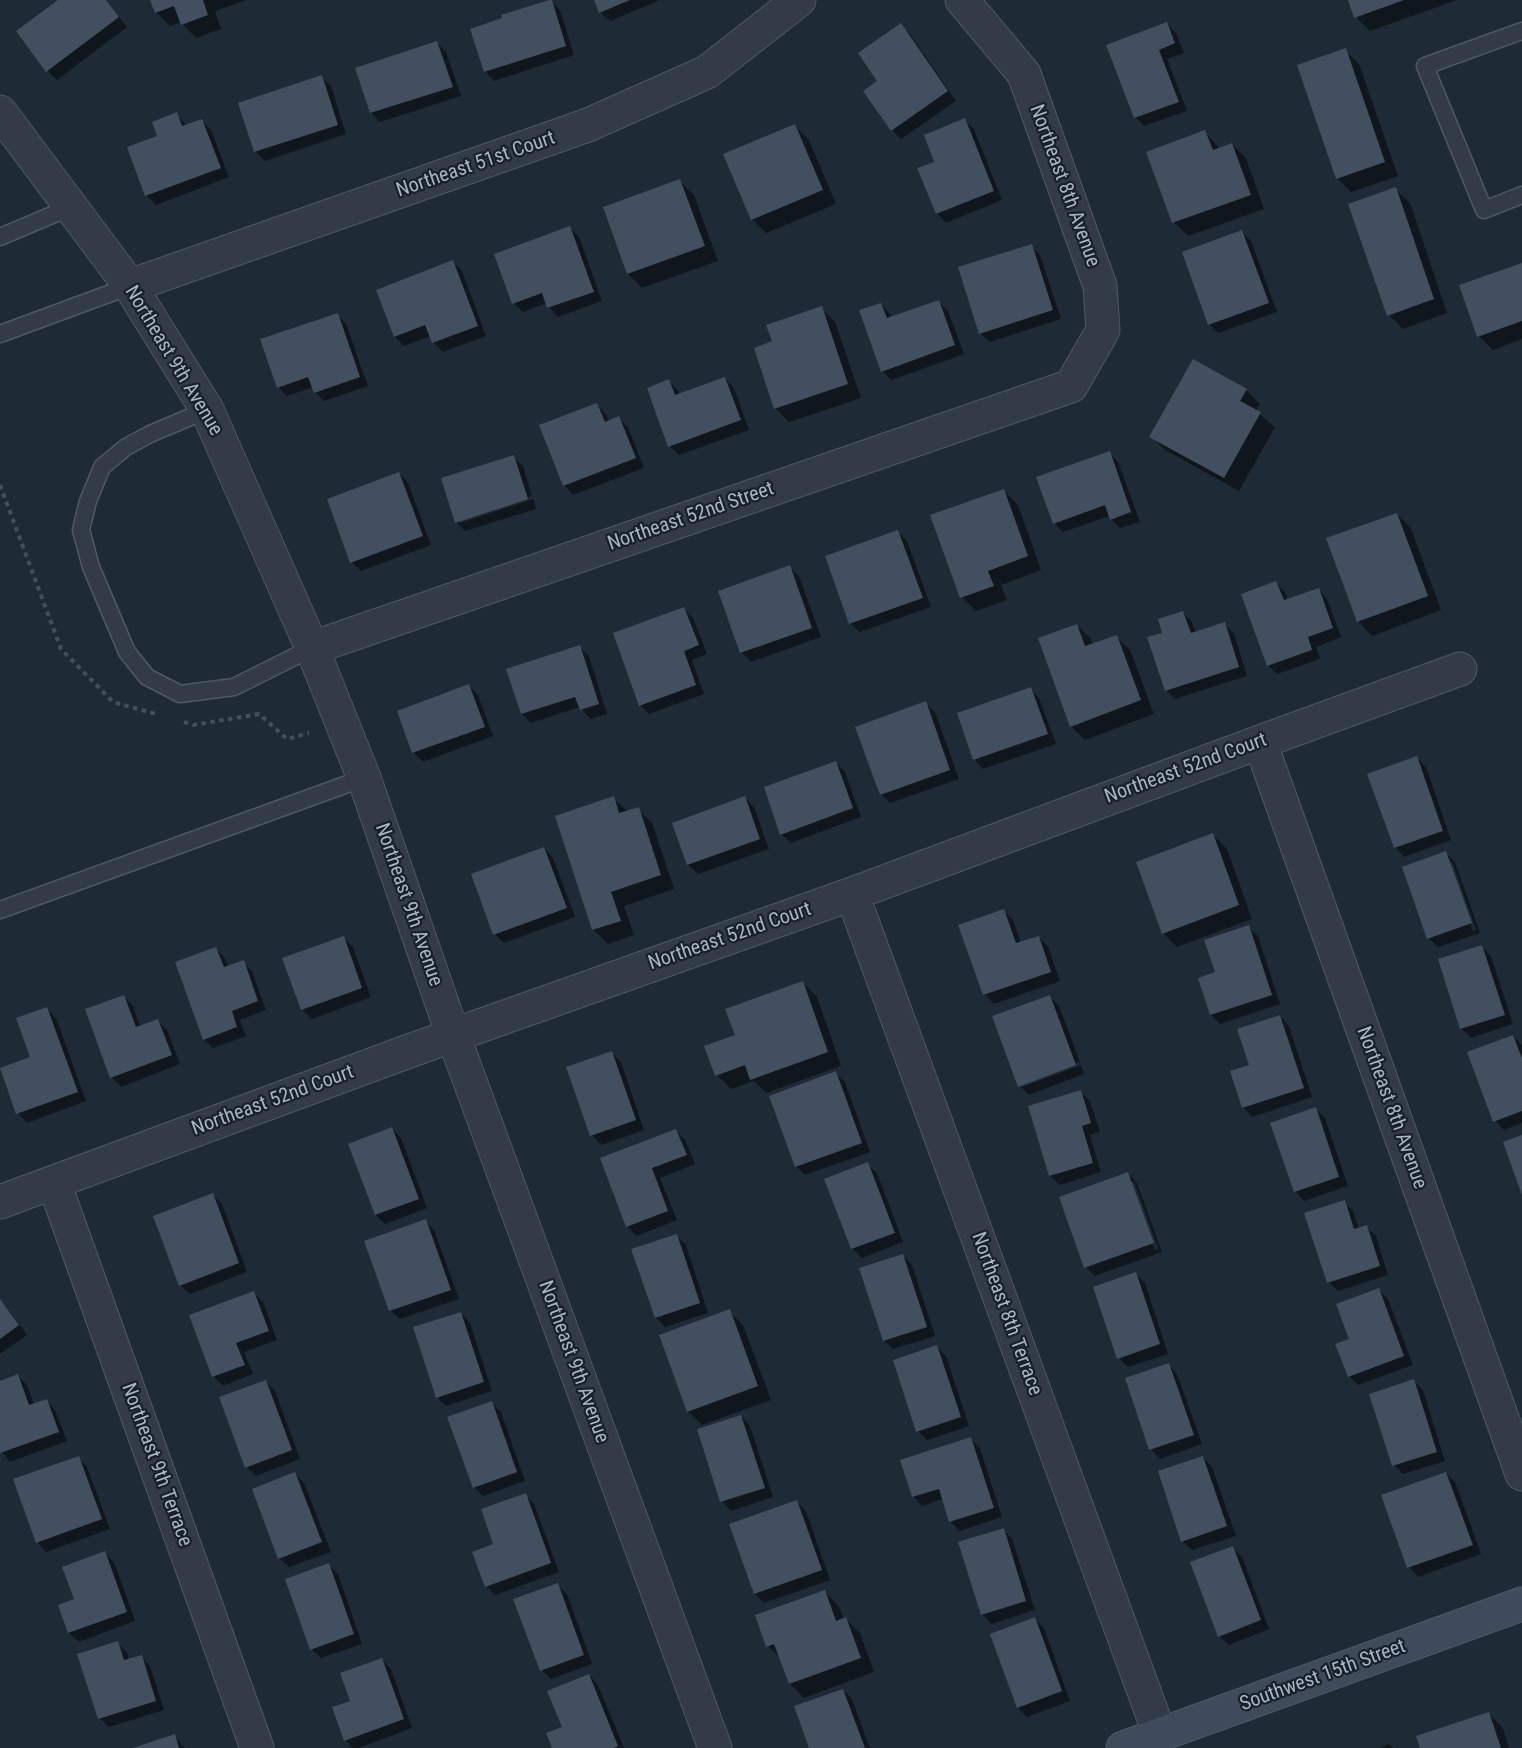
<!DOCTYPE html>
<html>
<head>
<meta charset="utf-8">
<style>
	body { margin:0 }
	canvas { display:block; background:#1e2a36 }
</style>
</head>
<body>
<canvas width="1522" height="1748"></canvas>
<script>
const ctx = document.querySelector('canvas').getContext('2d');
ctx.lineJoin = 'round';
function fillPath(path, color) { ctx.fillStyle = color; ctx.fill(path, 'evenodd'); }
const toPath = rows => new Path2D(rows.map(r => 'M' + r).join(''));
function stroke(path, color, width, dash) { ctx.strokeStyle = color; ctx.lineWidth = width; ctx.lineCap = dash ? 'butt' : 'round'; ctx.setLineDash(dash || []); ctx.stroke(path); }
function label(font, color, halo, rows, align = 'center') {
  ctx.font = font + ' "Roboto Condensed",sans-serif'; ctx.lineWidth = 4.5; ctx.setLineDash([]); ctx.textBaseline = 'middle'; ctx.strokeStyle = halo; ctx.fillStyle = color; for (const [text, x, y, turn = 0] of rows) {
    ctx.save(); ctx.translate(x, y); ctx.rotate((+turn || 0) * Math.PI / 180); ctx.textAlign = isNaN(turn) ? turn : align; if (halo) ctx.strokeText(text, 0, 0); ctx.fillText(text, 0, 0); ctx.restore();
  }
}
const shadow = toPath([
	[60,0,106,0,127,27,57,80,48,71,18,32],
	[152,0,246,0,215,11,221,29,196,38,181,22,170,26,156,12],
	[595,0,660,0,610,21,600,12],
	[1350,0,1457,0,1370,31,1356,17],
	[551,1,560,10,574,55,494,81,485,71,504,19],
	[1167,24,1176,33,1184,53,1167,59,1187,111,1144,126,1135,117],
	[901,25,910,34,956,101,901,139,892,130,879,81],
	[437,43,446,52,461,96,380,122,371,112],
	[1345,50,1359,64,1398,176,1351,192,1337,178],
	[321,77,331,86,346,134,265,161,256,152,240,104],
	[176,114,187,126,202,121,211,130,229,177,156,205,146,195,159,136],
	[964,120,974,129,1002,200,946,223,937,213,936,163],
	[795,126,809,140,836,204,766,233,752,219],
	[1205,132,1220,149,1232,144,1246,158,1264,209,1188,236,1174,222],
	[680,181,694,195,718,261,642,288,628,274,605,208],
	[1395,189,1410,203,1447,313,1403,329,1389,315],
	[570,228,579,237,602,301,558,317,549,307,547,303,523,312,513,303],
	[1242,232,1251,241,1277,312,1218,333,1209,324],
	[1031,246,1040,255,1061,319,990,342,980,333],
	[453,262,462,271,486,336,443,352,434,343,431,336,404,346,395,337],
	[1522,264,1522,339,1493,350,1479,336],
	[938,301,948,311,964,354,892,380,882,371,881,304,890,314,891,318],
	[821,308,835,322,861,398,789,422,775,408,774,342],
	[337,314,346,324,368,386,324,401,315,392,313,387,287,396,278,387],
	[725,378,734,388,749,430,679,455,670,446,668,381,678,390,679,395],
	[1246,390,1260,404,1256,411,1275,427,1239,491,1165,450,1151,436],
	[597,405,606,414,609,422,619,418,628,427,644,468,573,495,564,485],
	[1109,453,1118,462,1140,522,1120,528,1111,519,1110,516,1063,532,1054,523],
	[513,457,523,466,532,496,460,520,460,523,533,499,536,509,465,531,456,522],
	[399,473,408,483,431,545,361,571,352,562],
	[1004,491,1018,505,1041,570,1001,585,1007,600,976,611,962,597],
	[1397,514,1411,528,1441,610,1372,636,1358,621],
	[898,532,907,541,931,607,860,632,850,623],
	[789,567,799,576,821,637,751,662,741,652],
	[1276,583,1285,592,1288,600,1318,589,1327,599,1341,637,1316,647,1320,659,1277,674,1268,665],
	[684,609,693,618,707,654,692,660,704,694,649,714,640,705],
	[1183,612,1192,622,1196,633,1224,624,1234,633,1247,676,1175,699,1166,690,1164,634],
	[1077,625,1091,639,1093,645,1116,636,1130,650,1154,714,1085,740,1071,726],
	[579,647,589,656,607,714,590,719,580,707,531,723,522,714],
	[469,686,478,695,493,736,423,762,413,752],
	[1030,689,1039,698,1056,744,983,769,974,759],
	[925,703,935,712,959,779,890,803,881,794],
	[1417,758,1426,767,1451,840,1404,857,1395,847],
	[836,763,845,772,861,817,791,843,781,834],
	[613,798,628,812,638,809,652,823,674,889,624,906,634,935,608,944,594,930,556,817],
	[745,798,754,807,769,849,698,874,688,865,674,824],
	[1213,835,1227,849,1252,919,1177,947,1163,933],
	[544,848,553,858,575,917,504,943,495,934],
	[1446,853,1455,862,1480,933,1438,947,1428,938],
	[1449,862,1452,862,1476,930,1473,931],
	[1003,910,1013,920,1021,943,1039,937,1048,947,1060,981,994,1004,985,994],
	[1248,927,1258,936,1280,1004,1220,1024,1211,1015,1217,973],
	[343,937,353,947,371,997,312,1019,302,1009],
	[1482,947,1491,956,1513,1024,1471,1038,1461,1028],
	[216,949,225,958,228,967,243,962,252,971,266,1010,240,1020,246,1036,213,1048,204,1039],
	[803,983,817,997,841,1066,766,1093,754,1081,731,1089,717,1075,706,1047,737,1036],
	[123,996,133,1006,140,1027,158,1021,167,1030,180,1064,121,1087,112,1077,87,1010],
	[1050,997,1059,1006,1080,1062,1022,1084,1022,1087,1081,1065,1084,1074,1029,1095,1020,1086],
	[47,1009,56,1018,86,1101,27,1123,18,1113,2,1069,32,1058],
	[1280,1016,1289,1026,1312,1097,1252,1117,1243,1107,1251,1066],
	[1513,1036,1522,1045,1522,1123,1504,1130,1495,1121],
	[612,1053,621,1062,644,1130,601,1145,592,1135],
	[836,1073,845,1082,870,1152,805,1175,796,1166],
	[1080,1091,1090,1101,1100,1132,1090,1135,1101,1172,1060,1185,1050,1176,1030,1107],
	[1316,1109,1325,1118,1348,1186,1304,1201,1295,1191],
	[392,1129,401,1138,427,1208,385,1224,376,1215],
	[676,1131,685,1140,695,1164,660,1178,677,1220,636,1236,627,1226,601,1159],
	[867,1164,877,1173,903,1242,862,1258,853,1249,826,1180],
	[1128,1173,1137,1183,1162,1252,1095,1276,1086,1267],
	[1130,1182,1134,1182,1158,1249,1155,1250],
	[213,1195,222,1204,247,1272,190,1294,180,1285],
	[1344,1202,1353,1211,1359,1229,1366,1227,1376,1236,1388,1275,1338,1291,1328,1282],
	[425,1221,434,1230,459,1299,400,1319,390,1310],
	[676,1235,686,1245,708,1313,665,1327,656,1318],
	[903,1256,912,1265,935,1336,893,1349,884,1340],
	[1136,1274,1145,1283,1168,1354,1128,1367,1119,1358],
	[1379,1290,1388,1299,1413,1365,1358,1385,1349,1376,1350,1340],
	[254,1293,263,1302,277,1340,244,1352,253,1374,223,1386,214,1377,191,1316],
	[0,1301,7,1308,27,1335,0,1354],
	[729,1311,743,1325,771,1400,702,1425,688,1411],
	[461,1313,470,1323,492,1391,446,1406,437,1397],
	[937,1347,946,1356,969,1426,927,1440,918,1431],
	[1168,1364,1177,1374,1202,1444,1160,1459,1151,1449],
	[18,1376,27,1385,34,1404,46,1400,55,1410,67,1441,10,1462,0,1449,0,1382],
	[1414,1381,1423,1390,1445,1461,1403,1474,1394,1465],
	[266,1382,275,1391,300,1459,256,1476,246,1467],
	[491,1403,501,1412,525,1481,483,1496,474,1487],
	[741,1416,750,1426,773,1497,731,1511,722,1501],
	[970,1439,980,1448,1002,1517,960,1531,950,1521,943,1499,922,1506,913,1496],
	[1203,1457,1212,1467,1236,1536,1192,1550,1182,1541],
	[78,1458,87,1467,110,1529,46,1552,37,1542],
	[1446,1473,1455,1482,1481,1554,1418,1577,1409,1567],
	[295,1474,304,1483,331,1552,289,1567,279,1558],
	[525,1495,534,1504,559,1572,495,1595,486,1586,495,1545],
	[797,1502,806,1511,830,1580,764,1603,755,1594],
	[1003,1529,1012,1539,1035,1610,991,1624,982,1614],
	[1233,1548,1242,1557,1269,1629,1229,1645,1219,1636],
	[104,1553,114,1562,135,1621,79,1642,69,1633,60,1606,76,1600],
	[329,1565,338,1574,362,1644,321,1658,311,1649],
	[557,1585,567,1594,592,1664,551,1679,542,1670],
	[825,1592,839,1606,844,1620,846,1619,860,1633,874,1672,804,1698,790,1684,782,1660,768,1646,757,1616],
	[1035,1619,1044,1628,1070,1701,1027,1717,1018,1708],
	[117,1643,127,1652,129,1660,141,1657,150,1666,164,1710,109,1727,99,1718],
	[382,1660,391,1669,412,1728,359,1748,353,1748,345,1740,352,1701],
	[589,1675,598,1685,624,1748,554,1748],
	[843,1690,852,1699,870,1748,811,1748],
	[1489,1714,1503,1728,1509,1748,1421,1748],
	[175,1736,185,1748,136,1748],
	[1389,1744,1393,1748,1380,1748]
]);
const building = toPath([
	[58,0,106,0,119,17,46,72,16,31],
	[150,0,203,0,208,15,181,25,174,6,155,13],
	[549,0,552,0,566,46,484,72,470,29,502,18,501,15],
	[594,0,630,0,599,13],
	[1348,0,1404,0,1354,18],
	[1167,22,1175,43,1159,50,1179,102,1134,118,1106,45],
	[901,23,948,91,891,131,863,91,877,81,858,53],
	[437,41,453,87,370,113,355,68],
	[1346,48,1385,162,1336,179,1297,65],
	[322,75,338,125,254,152,238,103],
	[177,112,182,126,202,119,221,168,145,196,127,147,157,136,152,122],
	[965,118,994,191,936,214,917,168,934,162,924,135],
	[795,124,823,190,751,220,723,154],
	[1205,130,1213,150,1232,143,1251,195,1172,223,1146,152],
	[680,179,705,246,627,274,603,207],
	[1396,187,1434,299,1387,316,1348,204],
	[570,226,594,292,547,308,542,293,512,304,494,254],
	[1242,230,1269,303,1208,325,1182,252],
	[1032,244,1053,310,979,334,958,267],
	[453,260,478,326,432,343,425,325,394,337,376,290],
	[1522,263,1522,321,1477,337,1459,285],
	[939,300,955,345,881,372,859,310,881,303,887,318],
	[822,306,848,384,774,409,754,348,772,341,766,325],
	[338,313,360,377,314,393,308,377,277,388,260,339],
	[1193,359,1247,389,1240,401,1261,412,1224,478,1149,437],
	[725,377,741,420,668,447,647,388,669,379,675,395],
	[597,403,605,422,619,416,636,458,563,486,539,425],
	[1110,451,1131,512,1110,520,1105,505,1053,524,1036,477],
	[514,455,528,499,455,523,441,478],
	[399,472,423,536,350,563,327,499],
	[1004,489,1028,556,988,571,994,586,960,598,930,515],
	[1397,513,1428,596,1357,622,1326,538],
	[898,530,923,598,849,624,825,556],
	[790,565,812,628,740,653,718,591],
	[1276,581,1284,600,1319,588,1333,628,1308,637,1312,650,1267,666,1241,594],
	[684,607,699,645,684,651,696,685,639,706,613,633],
	[1183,611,1191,633,1225,622,1239,667,1165,691,1147,637,1162,633,1158,619],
	[1077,624,1085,646,1117,635,1141,700,1070,727,1038,638],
	[580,645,599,704,580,710,575,697,521,714,506,669],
	[469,684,485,727,412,753,397,711],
	[1031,687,1048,734,973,760,957,713],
	[926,701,950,770,880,795,855,727],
	[1417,756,1443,831,1394,848,1367,774],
	[836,761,853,808,780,835,764,787],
	[614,796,619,813,639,807,661,875,611,892,621,921,592,930,555,816],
	[745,796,760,839,687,865,672,823],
	[1213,833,1239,905,1162,934,1136,862],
	[544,847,567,908,493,935,471,874],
	[1446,851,1472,923,1427,939,1402,867],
	[1004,909,1016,943,1039,936,1051,972,983,995,958,925],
	[1249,925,1272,995,1210,1015,1198,978,1215,972,1204,940],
	[344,936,362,988,301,1010,282,958],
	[1482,945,1505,1015,1460,1029,1438,959],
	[216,947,224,967,244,960,258,1001,232,1011,237,1027,203,1040,175,962],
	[803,981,828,1052,750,1080,745,1065,715,1076,704,1046,735,1035,725,1009],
	[124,995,136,1027,158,1019,172,1055,110,1078,85,1009],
	[1050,995,1076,1065,1018,1087,992,1016],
	[47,1007,78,1092,16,1114,0,1068,30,1057,16,1018],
	[1280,1015,1304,1088,1242,1108,1230,1071,1249,1065,1237,1029],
	[1513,1035,1522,1058,1522,1111,1493,1122,1467,1052],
	[612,1051,636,1120,590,1136,566,1067],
	[836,1071,862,1143,795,1167,769,1096],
	[1081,1090,1091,1123,1082,1126,1093,1163,1049,1176,1028,1106],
	[1316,1107,1339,1177,1294,1192,1270,1123],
	[392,1127,419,1199,375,1215,348,1144],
	[676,1129,687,1155,652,1168,668,1211,626,1227,600,1158],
	[1522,1135,1522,1195,1503,1142],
	[868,1162,895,1233,851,1249,824,1179],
	[1128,1172,1154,1243,1084,1268,1059,1197],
	[213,1193,239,1263,179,1286,153,1216],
	[1345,1200,1354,1229,1367,1225,1380,1266,1327,1283,1304,1213],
	[426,1219,451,1290,389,1311,364,1241],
	[677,1234,700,1303,655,1318,631,1249],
	[903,1254,927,1327,883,1341,859,1268],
	[1136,1272,1160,1344,1117,1359,1093,1287],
	[1379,1288,1404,1356,1348,1377,1335,1344,1349,1339,1336,1304],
	[254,1291,269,1331,236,1343,245,1365,212,1377,189,1315],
	[0,1299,19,1325,0,1339],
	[730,1309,758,1386,687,1412,659,1335],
	[461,1312,484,1382,436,1398,413,1327],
	[937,1345,961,1417,916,1432,893,1360],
	[1169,1363,1194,1435,1149,1450,1125,1378],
	[18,1374,29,1405,47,1399,59,1432,0,1453,0,1381],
	[1414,1379,1437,1452,1392,1466,1369,1394],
	[266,1380,292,1450,245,1468,219,1397],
	[492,1401,517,1472,473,1488,447,1417],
	[741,1415,765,1488,720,1502,697,1429],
	[971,1437,994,1508,949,1522,939,1489,912,1497,900,1460],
	[79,1456,102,1519,36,1543,13,1479],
	[1203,1456,1227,1526,1181,1542,1158,1471],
	[295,1472,322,1542,278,1559,252,1489],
	[1446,1472,1473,1545,1407,1568,1381,1495],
	[526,1493,551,1563,485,1587,472,1552,493,1544,481,1509],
	[797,1500,822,1570,754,1594,729,1524],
	[1004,1528,1026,1601,981,1615,958,1542],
	[1233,1546,1261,1620,1218,1637,1190,1562],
	[105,1551,127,1612,68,1633,58,1605,74,1599,62,1567],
	[329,1563,354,1634,310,1650,285,1579],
	[558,1583,584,1655,540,1671,513,1599],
	[825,1590,836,1621,846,1617,861,1658,789,1684,774,1644,766,1647,755,1615],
	[1035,1617,1062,1691,1017,1708,990,1634],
	[118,1641,124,1660,142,1655,156,1701,98,1719,77,1654],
	[382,1658,404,1719,344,1741,332,1707,350,1701,340,1673],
	[589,1674,618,1746,614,1748,552,1748,546,1733,562,1727,547,1691],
	[843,1689,865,1748,809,1748,794,1706],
	[1489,1712,1501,1748,1420,1748,1416,1736],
	[175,1734,179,1748,133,1748]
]);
const path = toPath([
	[0,485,61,649,113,702,156,714],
	[184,722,193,725,259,714,287,739,309,733]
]);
const lane = toPath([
	[1522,31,1425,66,1484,210,1522,195],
	[0,237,71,207],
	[0,334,130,286],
	[207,410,150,434,126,447,102,467,88,501,81,530,91,567,127,652,147,677,180,694,234,687,312,648],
	[0,910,364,778]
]);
const street = toPath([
	[0,112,130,286,207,410,312,648,364,778,453,1035,715,1748],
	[130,286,588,125,707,72,799,0],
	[312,648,1071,386,1103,330,1100,286,1024,74,962,0],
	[1260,742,1522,1474],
	[852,894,1160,1735],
	[54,1183,257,1748],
	[0,1202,412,1050,852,894,1260,742,1460,669]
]);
const secondary = toPath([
	[1123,1748,1522,1604]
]);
const streetNames = [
	["Northeast 51st Court",476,165,-19],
	["Northeast 8th Avenue",1064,186,70],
	["Northeast 9th Avenue",173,361,59],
	["Northeast 52nd Street",691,517,-19],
	["Northeast 52nd Court",1186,769,-20],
	["Northeast 9th Avenue",408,905,71],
	["Northeast 52nd Court",730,937,-19],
	["Northeast 52nd Court",273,1101,-20],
	["Northeast 8th Avenue",1391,1108,70],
	["Northeast 8th Terrace",1006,1314,70],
	["Northeast 9th Avenue",573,1362,70],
	["Northeast 9th Terrace",156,1465,70],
	["Southwest 15th Street",1323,1676,-20]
];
fillPath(shadow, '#0007');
fillPath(building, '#414f5e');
stroke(lane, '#4f5965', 19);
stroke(street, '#4f5965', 35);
stroke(secondary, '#4f5965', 35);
stroke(path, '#3e5355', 4, [4.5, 4.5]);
stroke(lane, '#323b47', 16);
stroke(street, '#323b47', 33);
stroke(secondary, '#3f4b5a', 33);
label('20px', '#abb6c4', '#17202b', streetNames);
</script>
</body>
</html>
